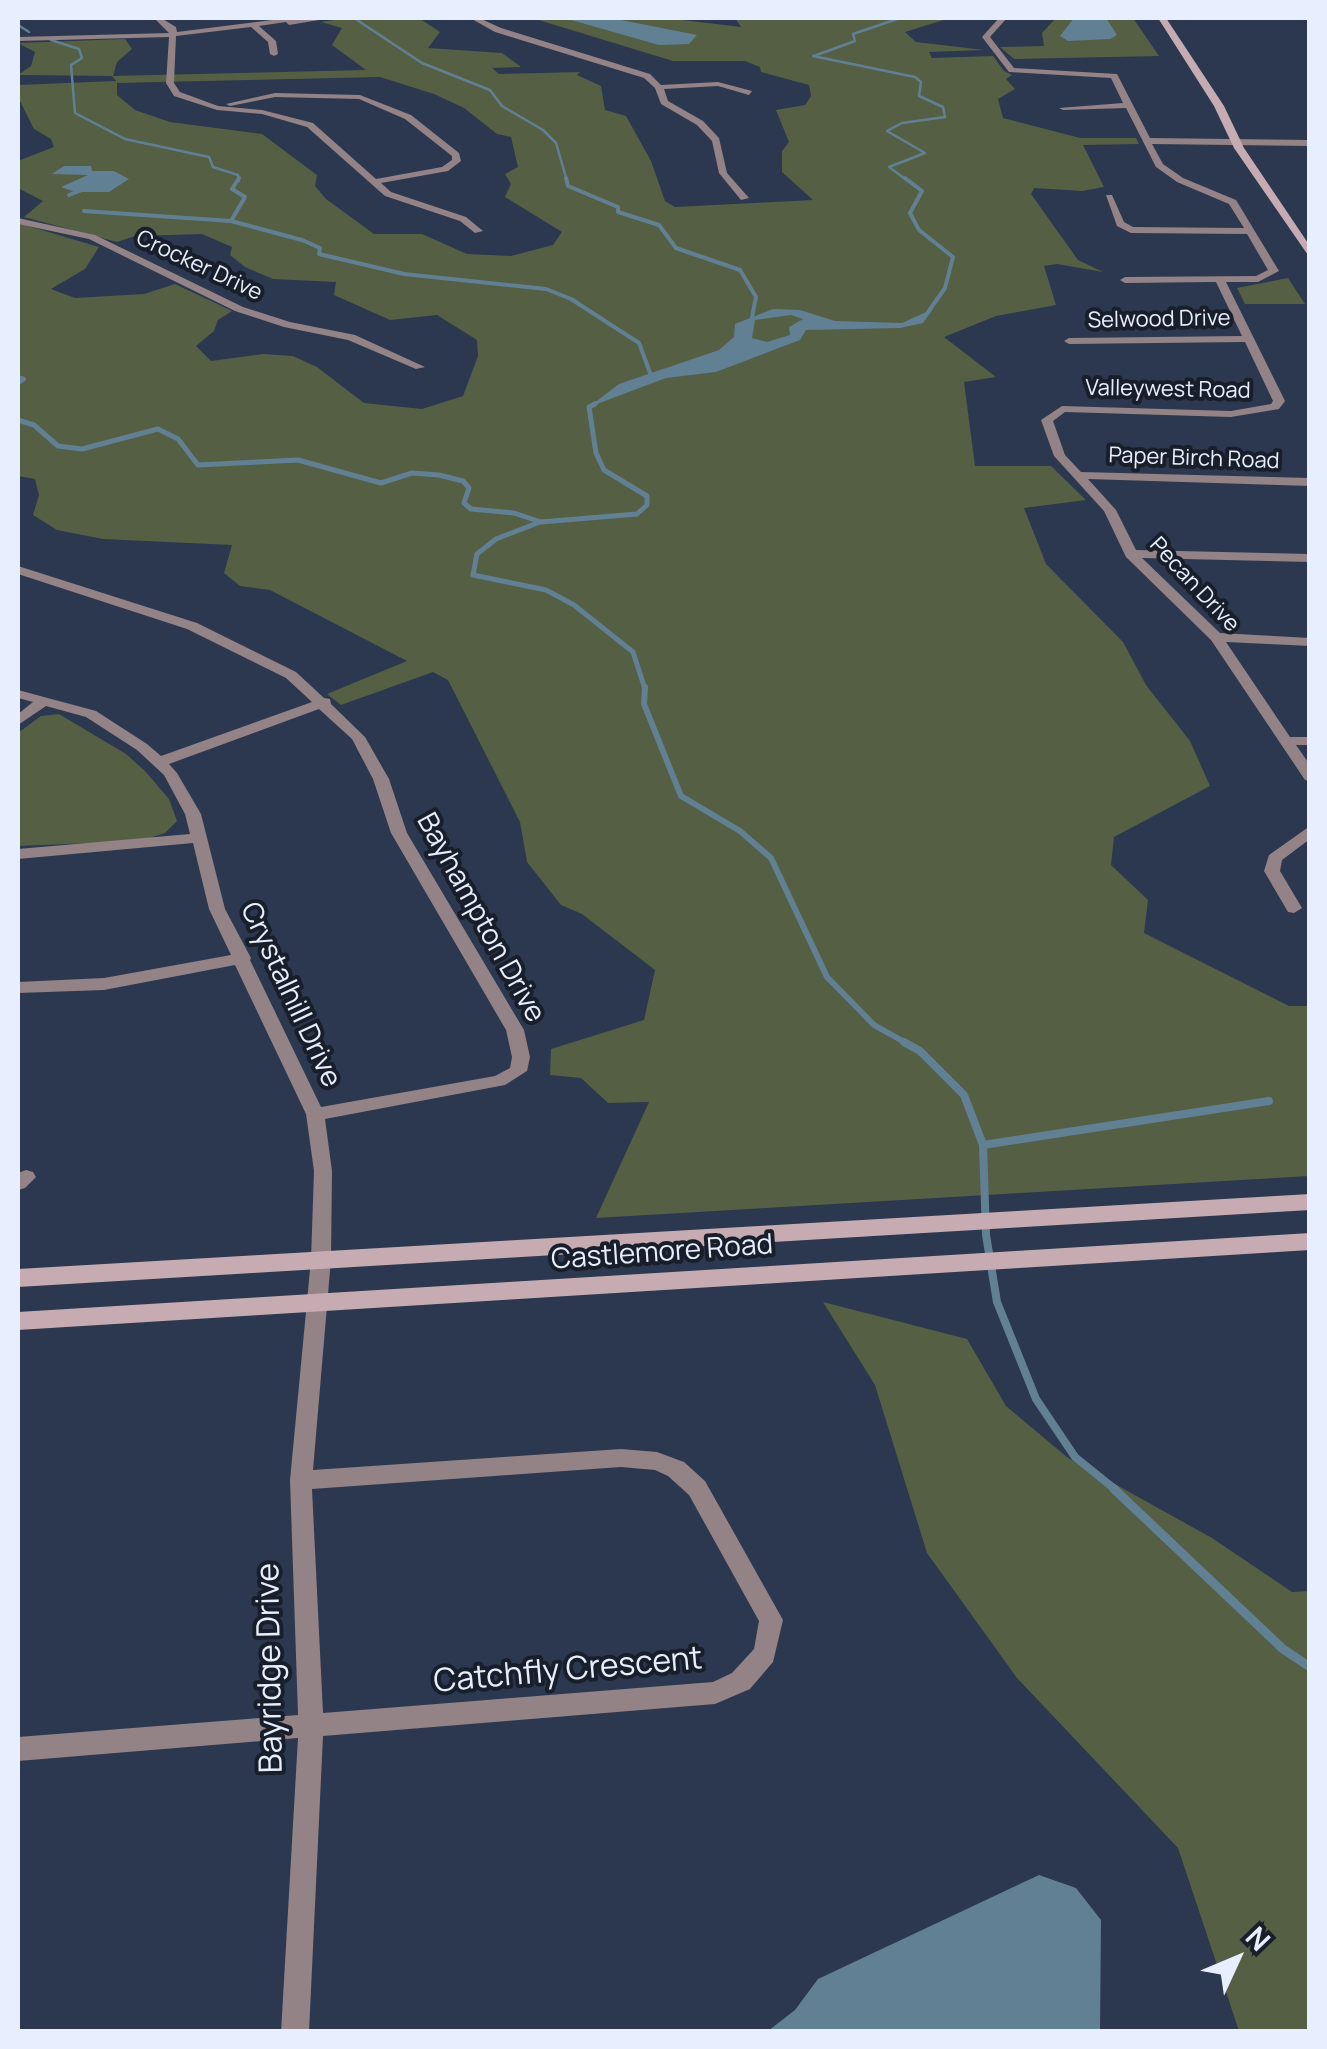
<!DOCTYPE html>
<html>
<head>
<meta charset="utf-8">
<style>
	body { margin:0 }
	#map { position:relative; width:1327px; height:2049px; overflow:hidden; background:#2b384f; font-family:Manrope,sans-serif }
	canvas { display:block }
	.frame { position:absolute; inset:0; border:20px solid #e7efff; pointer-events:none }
	.north { position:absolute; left:1187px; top:1909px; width:100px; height:100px; -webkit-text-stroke:8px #191f2a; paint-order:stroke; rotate:46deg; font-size:28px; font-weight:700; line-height:40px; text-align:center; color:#e7efff }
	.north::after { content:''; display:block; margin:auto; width:35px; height:45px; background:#e7efff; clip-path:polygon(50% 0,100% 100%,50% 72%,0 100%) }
</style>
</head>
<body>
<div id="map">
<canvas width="1327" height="2049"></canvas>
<div class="frame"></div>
<div class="north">N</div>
</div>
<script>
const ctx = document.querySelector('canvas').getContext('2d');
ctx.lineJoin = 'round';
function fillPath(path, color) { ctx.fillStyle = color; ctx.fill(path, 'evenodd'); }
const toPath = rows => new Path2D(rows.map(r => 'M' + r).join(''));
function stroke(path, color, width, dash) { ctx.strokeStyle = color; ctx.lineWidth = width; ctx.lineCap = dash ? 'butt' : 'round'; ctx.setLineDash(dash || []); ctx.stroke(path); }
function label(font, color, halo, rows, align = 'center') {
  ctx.font = font + ' Manrope,sans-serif'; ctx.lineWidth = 8; ctx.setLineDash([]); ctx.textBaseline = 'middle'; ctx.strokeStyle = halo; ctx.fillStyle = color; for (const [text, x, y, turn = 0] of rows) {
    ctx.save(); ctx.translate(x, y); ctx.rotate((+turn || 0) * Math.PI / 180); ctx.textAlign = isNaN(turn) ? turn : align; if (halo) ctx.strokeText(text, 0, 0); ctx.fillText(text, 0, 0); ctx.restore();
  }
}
const green = toPath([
	[347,18,419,18,440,32,428,48,502,53,521,67,492,68,499,74,580,72,577,75,601,86,605,110,626,116,651,161,665,201,675,207,813,200,782,172,782,151,789,142,776,110,805,105,811,96,809,85,761,72,760,67,745,61,673,61,532,18,666,18,741,27,735,18,950,18,905,32,916,42,984,50,929,52,932,58,993,56,1004,71,1012,75,1006,79,1015,89,998,99,1003,118,1080,138,1136,138,1139,144,1083,145,1104,187,1082,191,1034,188,1031,194,1078,260,1103,272,1057,264,1044,266,1056,305,996,316,944,337,996,377,964,382,975,466,1051,466,1086,500,1024,508,1046,564,1123,642,1146,685,1190,741,1210,786,1114,837,1111,865,1148,900,1144,933,1289,1006,1309,1006,1309,1176,596,1218,649,1102,608,1103,581,1078,550,1075,551,1049,644,1020,655,970,582,914,561,905,527,862,520,822,448,680,433,672,341,705,327,694,407,661,270,590,240,586,224,573,232,545,103,539,57,530,33,515,39,495,35,479,18,476,18,223,99,247,85,269,51,289,75,298,144,294,175,284,232,311,218,320,214,331,196,346,211,361,263,354,293,356,317,367,364,403,422,409,463,396,478,356,477,340,437,315,390,320,334,295,336,282,273,279,245,267,230,255,232,247,202,234,135,236,117,242,24,217,43,201,18,188,18,161,54,147,51,139,34,129,18,97,18,85,116,81,112,76,18,75,31,66,35,52,18,43,125,39,132,49,117,62,113,76,366,70,332,45,342,28,321,22],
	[380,77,434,94,464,108,497,134,511,137,518,167,505,174,511,184,505,197,562,232,553,245,511,256,467,254,422,234,374,234,326,199,315,186,317,175,262,134,170,122,135,110,117,95,117,83],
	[1056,18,1133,18,1159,56,1014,59,1000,47,1044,46,1042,33],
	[1288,278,1305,304,1245,304,1237,288],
	[59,714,126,754,145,771,169,799,177,821,165,833,139,841,18,846,18,733,41,716],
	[823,1302,967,1339,1006,1406,1068,1458,1212,1538,1292,1592,1309,1591,1309,2031,1239,2031,1178,1848,1017,1678,927,1553,875,1385]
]);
const water = toPath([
	[564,18,611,18,697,35,689,44,659,45],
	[1074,18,1106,18,1117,35,1110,39,1068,41,1060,36],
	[64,166,91,166,92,171,114,171,129,179,109,192,75,192,61,187,88,175,52,174],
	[773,309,800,310,835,321,902,323,933,309,923,323,900,328,806,330,800,340,716,372,666,378,589,407,619,384,719,350,734,337,735,324],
	[791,315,803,319,789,327,790,335,767,342,752,338,755,320],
	[1039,1875,1076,1888,1101,1920,1100,2031,768,2031,795,2010,818,1979]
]);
const streamFar5 = toPath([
	[802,18,823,18],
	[357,20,422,63,490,90,502,106,543,130,556,143,567,181],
	[18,25,29,32],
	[51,40,79,49,82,58,71,65,75,113,125,139,209,157,213,167,238,175,239,181],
	[813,56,915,77,921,82,919,96,943,107,945,117,902,123,887,131,925,153,889,167,908,181],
	[814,56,855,41,853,34,900,18]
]);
const streamFar4 = toPath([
	[566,178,568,186,618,207,618,212,659,225,676,248,740,270,756,297,752,317],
	[905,178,922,191,910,213,919,230,953,257,945,288,928,312],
	[69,195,82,190],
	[84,211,231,221,302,240,320,248,319,254,404,274,546,289,571,299,639,343,652,378],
	[231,221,245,197,232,189,239,178],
	[18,377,24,379,18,383],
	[590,406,596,403]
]);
const streamFar3 = toPath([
	[18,420,34,425,58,446,82,449,158,429,178,439,198,465,298,460,381,483,412,473,439,475,463,481,469,488,464,503,471,509,514,513,541,522,637,514,647,505,647,496,604,470,596,453,589,407,595,404],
	[540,522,496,539,477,554,473,575,546,590,574,605,633,652,645,689]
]);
const streamFar2 = toPath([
	[645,687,644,704,681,796,740,831,771,858,827,977,874,1025,908,1044]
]);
const streamFar1 = toPath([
	[904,1042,920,1051,964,1095,983,1145,986,1235,997,1302,1036,1399,1075,1457,1116,1490],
	[983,1145,1269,1101]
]);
const stream = toPath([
	[1113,1488,1283,1649,1310,1667]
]);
const street = toPath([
	[154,18,161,18,176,27,177,32,288,18,331,18,289,25,286,22,259,26,276,41,278,54,274,56,270,54,268,42,251,27,176,36,174,83,180,92,218,106,262,110,313,123,376,179,442,167,452,160,452,156,405,119,359,99,275,97,230,106,226,104,275,93,360,95,411,115,459,153,461,161,448,171,381,183,391,192,466,217,483,231,475,233,460,221,385,196,307,127,262,114,217,110,174,96,166,83,169,37,18,41,18,37,169,33,154,18],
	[470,18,479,18,501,28,650,74,661,85,718,82,752,91,749,95,718,86,664,89,668,101,703,121,719,138,727,173,749,198,741,200,719,173,712,141,697,125,661,104,655,88,644,78,495,32,470,18],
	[999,18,1007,18,990,37,1014,68,1117,74,1150,138,1310,140,1310,146,1152,144,1163,164,1183,178,1236,200,1279,271,1258,282,1226,282,1285,401,1279,409,1231,417,1065,412,1053,421,1065,455,1081,472,1310,478,1310,486,1088,479,1116,510,1136,550,1310,554,1310,562,1142,558,1220,633,1310,638,1310,646,1226,642,1290,737,1310,737,1310,745,1296,745,1310,765,1310,781,1305,780,1211,640,1126,557,1104,511,1054,456,1041,420,1062,406,1231,411,1271,404,1273,401,1245,342,1069,344,1064,341,1069,338,1242,336,1216,282,1125,283,1120,280,1125,277,1256,276,1268,270,1247,234,1131,233,1117,226,1106,195,1112,195,1124,222,1133,227,1244,228,1229,204,1177,182,1156,167,1126,108,1063,110,1059,108,1123,103,1111,78,1009,72,982,37,999,18],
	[18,218,95,235,243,307,290,322,355,335,425,367,416,369,348,340,284,327,235,311,89,239,18,224,18,218],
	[18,566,197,623,296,672,324,698,330,699,331,704,365,737,389,779,407,833,524,1030,530,1057,527,1071,505,1085,325,1119,332,1171,331,1259,313,1470,621,1449,657,1452,684,1462,705,1481,783,1620,773,1662,750,1689,715,1704,323,1736,309,2032,281,2032,298,1738,18,1761,18,1737,298,1715,290,1480,311,1259,314,1171,306,1114,235,965,104,990,18,993,18,982,104,978,231,955,209,909,193,843,18,859,18,849,190,834,185,814,164,775,137,750,86,717,46,706,18,725,18,714,33,702,18,698,18,690,96,711,147,744,161,756,312,702,286,678,187,629,18,574,18,566],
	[319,709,352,739,373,779,391,833,506,1030,512,1057,510,1068,495,1076,321,1107,250,960,251,958,225,909,201,814,177,773,169,764,319,709],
	[621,1467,655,1470,668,1476,689,1495,759,1621,754,1649,732,1673,713,1682,323,1713,312,1489,621,1467],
	[1310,826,1310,839,1282,860,1280,871,1302,908,1294,913,1288,912,1264,871,1269,855,1310,826],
	[26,1170,33,1172,36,1177,25,1188,18,1190,18,1173,26,1170]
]);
const secondary = toPath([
	[1158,18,1166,18,1224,106,1244,148,1310,246,1310,258,1234,148,1214,106,1158,18],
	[1310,1194,1310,1210,18,1287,18,1269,1310,1194],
	[1310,1233,1310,1250,18,1330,18,1312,1310,1233]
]);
const farStreetnames = [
	["Crocker Drive",199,266,25],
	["Selwood Drive",1159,320,-1],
	["Valleywest Road",1168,390,1],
	["Paper Birch Road",1194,459,2],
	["Pecan Drive",1194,585,47]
];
const streetNames = [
	["Bayhampton Drive",480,918,61],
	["Crystalhill Drive",290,995,65],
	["Castlemore Road",662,1253,-4]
];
const nearStreetnames = [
	["Bayridge Drive",271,1668,-91],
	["Catchfly Crescent",568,1671,-5]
];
fillPath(green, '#555f43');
fillPath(water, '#618094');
stroke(streamFar5, '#618094', 2.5);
stroke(streamFar4, '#618094', 4);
stroke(streamFar3, '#618094', 5);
stroke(streamFar2, '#618094', 6);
stroke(streamFar1, '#618094', 8);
stroke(stream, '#618094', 9);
fillPath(street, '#938286');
fillPath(secondary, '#c6acb2');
label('22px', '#e7efff', '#191f2a', farStreetnames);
label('28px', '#e7efff', '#191f2a', streetNames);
label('32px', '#e7efff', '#191f2a', nearStreetnames);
</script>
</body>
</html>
